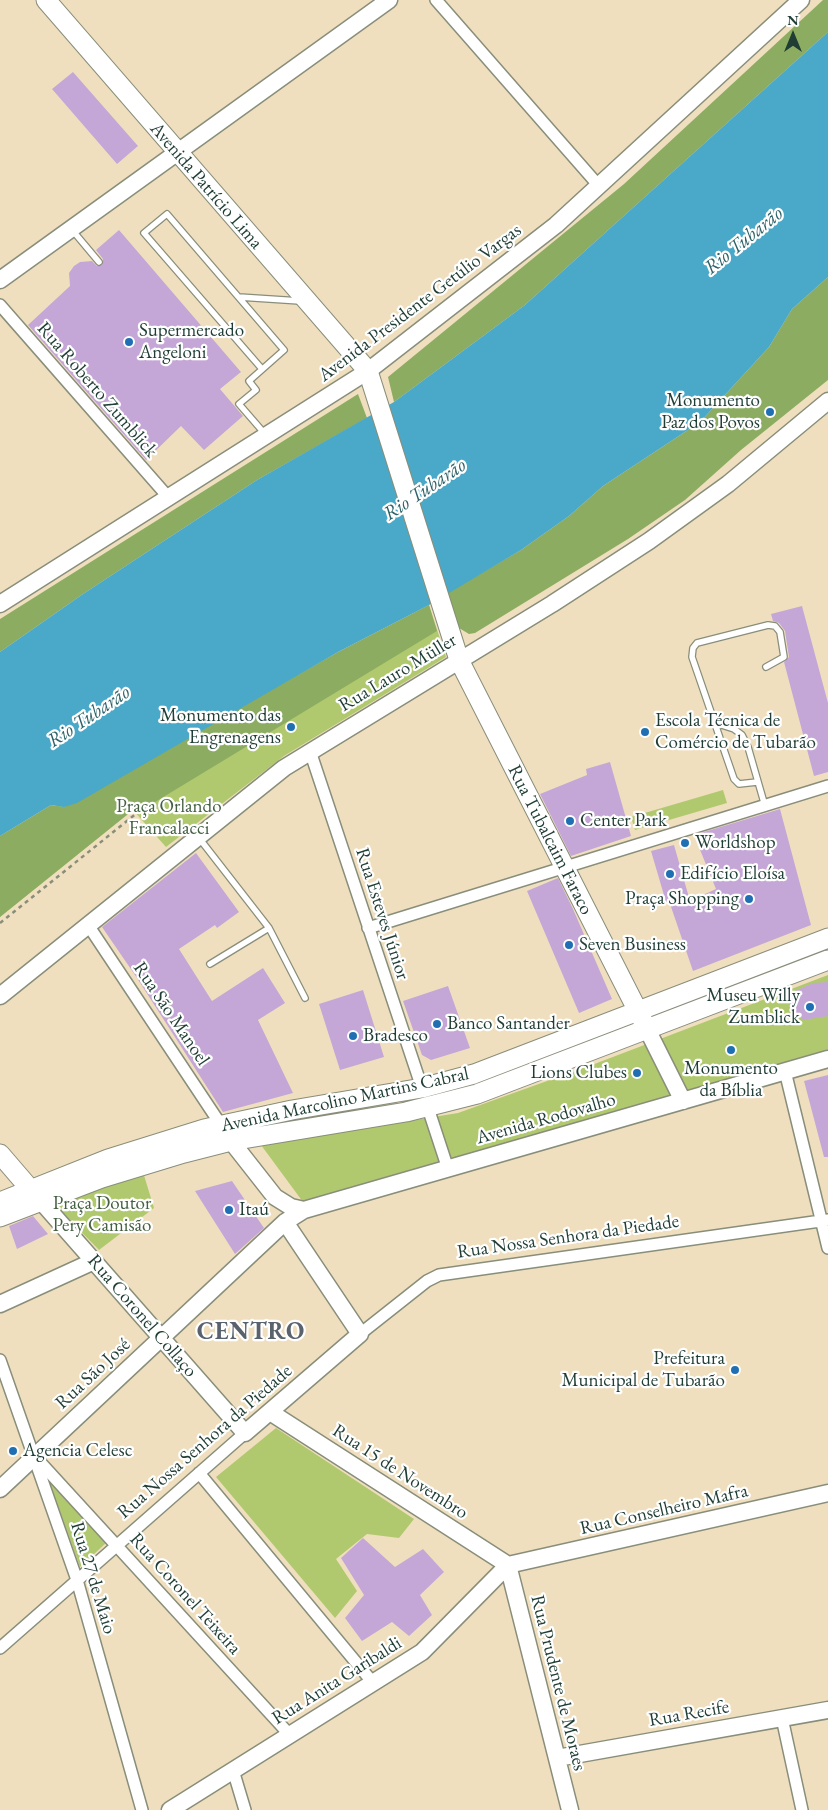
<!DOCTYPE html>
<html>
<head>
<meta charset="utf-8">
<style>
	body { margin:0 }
	#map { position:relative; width:828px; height:1810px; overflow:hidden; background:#f0dfbf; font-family:"EB Garamond",serif }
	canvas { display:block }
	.north { position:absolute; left:768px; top:10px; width:50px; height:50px; -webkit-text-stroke:4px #fff; paint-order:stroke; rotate:0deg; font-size:14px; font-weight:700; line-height:20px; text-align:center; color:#1f3d34 }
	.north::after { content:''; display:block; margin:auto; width:18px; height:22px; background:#1f3d34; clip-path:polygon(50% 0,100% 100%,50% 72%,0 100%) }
</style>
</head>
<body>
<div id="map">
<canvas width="828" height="1810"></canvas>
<div class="north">N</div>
</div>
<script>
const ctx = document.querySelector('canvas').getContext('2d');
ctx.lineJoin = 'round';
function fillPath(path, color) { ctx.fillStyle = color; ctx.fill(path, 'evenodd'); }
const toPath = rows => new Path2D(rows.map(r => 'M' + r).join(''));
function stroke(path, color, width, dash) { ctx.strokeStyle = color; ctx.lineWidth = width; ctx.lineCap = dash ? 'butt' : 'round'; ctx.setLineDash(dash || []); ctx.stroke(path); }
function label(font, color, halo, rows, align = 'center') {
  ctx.font = font + ' "EB Garamond",serif'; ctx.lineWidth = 4.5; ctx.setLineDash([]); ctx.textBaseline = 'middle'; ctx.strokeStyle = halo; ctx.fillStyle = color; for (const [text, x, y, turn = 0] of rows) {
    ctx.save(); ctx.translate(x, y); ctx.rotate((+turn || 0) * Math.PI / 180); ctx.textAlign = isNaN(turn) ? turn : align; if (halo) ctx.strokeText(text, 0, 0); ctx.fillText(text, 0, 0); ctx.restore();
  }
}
const green = toPath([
	[429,605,446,657,284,756,166,847,133,810,0,917,0,836],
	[723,790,727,803,635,830,631,817],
	[828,975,828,1051,303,1202,261,1145,458,1113,597,1063],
	[143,1172,154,1208,99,1250,55,1205],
	[276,1428,414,1519,399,1538,367,1534,336,1559,357,1591,335,1618,216,1477],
	[48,1478,106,1543,80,1567]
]);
const forest = toPath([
	[823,0,828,0,828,32,525,305,394,402,388,377,624,184],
	[828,277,828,380,741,450,685,500,628,539,475,633,469,634,459,628,447,593,521,550,569,516,603,486,700,422,769,347,792,309],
	[358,394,367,418,257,480,83,594,0,652,0,619],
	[429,605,437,631,137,813,133,810,0,917,0,836,51,805,64,807,338,652]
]);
const water = toPath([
	[828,32,828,277,792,309,769,347,700,422,603,486,569,516,521,550,429,605,338,652,77,803,64,807,51,805,0,836,0,652,83,594,257,480,394,402,525,305]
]);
const building = toPath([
	[73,72,138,146,117,164,52,89],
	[119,230,241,372,220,389,243,416,204,450,181,426,146,460,28,325,70,286,69,273,74,266,80,262,92,261,97,266,102,265,103,259,96,250],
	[802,606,828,703,828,772,814,776,784,662,789,657,785,631,779,623,773,621,771,614],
	[610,762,631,836,571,856,540,794,587,775,586,769],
	[780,809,811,925,693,971,669,901,666,902,651,851,674,845,690,901,716,889,694,835],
	[196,853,239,912,217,928,215,925,179,949,212,1001,263,968,285,1003,258,1020,293,1093,223,1112,137,978,102,927],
	[558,878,573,909,612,999,579,1013,527,891],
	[828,982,828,1016,804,1020,793,1013,789,1001,795,991,813,983],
	[448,986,470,1048,431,1060,422,1055,403,1001],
	[363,990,384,1057,340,1070,319,1004],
	[828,1075,828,1157,824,1157,804,1081],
	[232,1181,264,1228,235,1254,195,1191],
	[33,1216,48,1234,17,1249,9,1226],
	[363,1538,395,1567,423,1549,444,1572,420,1595,432,1615,409,1636,392,1622,362,1641,345,1618,364,1595,341,1558]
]);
const path = toPath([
	[0,923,137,813]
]);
const lane = toPath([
	[73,231,99,262],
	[239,297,300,301],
	[262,369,144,233,167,214,284,350,249,381,256,390,239,404,265,434],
	[715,723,734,729,742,735,748,747,765,806],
	[757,782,739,784,734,779,692,657,693,648,697,643,768,625,775,626,780,632,784,657,766,667],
	[199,838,269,928,305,998],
	[210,964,269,928]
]);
const street = toPath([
	[436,0,599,186],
	[0,305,169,498],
	[310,751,422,1088],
	[88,925,221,1125],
	[368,928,828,786],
	[785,1071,828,1248],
	[428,1108,448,1169],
	[360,1334,427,1281,439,1275,828,1220],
	[0,1360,77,1580,142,1810],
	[39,1461,289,1734],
	[199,1473,374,1684],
	[0,1648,245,1433],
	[782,1718,802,1810],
	[233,1770,245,1810]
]);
const secondary = toPath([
	[0,280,389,0],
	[0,604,368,371,556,225,801,0],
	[0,996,284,768,552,604,649,541,728,484,828,401],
	[647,1029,683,1101],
	[231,1141,275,1197,291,1207,304,1210],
	[40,1200,245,1433,360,1334,285,1222],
	[0,1304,94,1261],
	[270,1412,508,1565],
	[0,1489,285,1222,304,1210,828,1059],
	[508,1565,828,1493],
	[508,1565,570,1810],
	[557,1758,828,1710],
	[170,1810,422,1652,508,1565]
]);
const primary = toPath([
	[46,0,368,371,459,660,647,1029],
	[0,1154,37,1197],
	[0,1202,108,1159,204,1129,292,1110,422,1088,474,1074,828,938],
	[0,1217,102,1178,184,1153,231,1141,406,1112,477,1094,828,960]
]);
const markers = [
	[129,342,5,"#1f6fb2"],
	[770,412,5,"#1f6fb2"],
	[291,727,5,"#1f6fb2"],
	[645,732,5,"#1f6fb2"],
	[570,821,5,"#1f6fb2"],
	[685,843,5,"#1f6fb2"],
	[670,874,5,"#1f6fb2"],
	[749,899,5,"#1f6fb2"],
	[569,945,5,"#1f6fb2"],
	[810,1007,5,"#1f6fb2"],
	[437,1024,5,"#1f6fb2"],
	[353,1036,5,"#1f6fb2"],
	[731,1050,5,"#1f6fb2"],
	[637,1073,5,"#1f6fb2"],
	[229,1210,5,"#1f6fb2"],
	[735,1370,5,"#1f6fb2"],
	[13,1451,5,"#1f6fb2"]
];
const streetNames = [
	["Avenida Patrício Lima",206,186,49],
	["Avenida Presidente Getúlio Vargas",420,303,-37],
	["Rua Roberto Zumblick",97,390,49],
	["Rua Lauro Müller",398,673,-31],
	["Rua Tubalcaim Faraco",550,840,63],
	["Rua Esteves Júnior",382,914,72],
	["Rua São Manoel",171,1014,56],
	["Avenida Marcolino Martins Cabral",345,1100,-12],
	["Avenida Rodovalho",546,1119,-16],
	["Rua Nossa Senhora da Piedade",568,1237,-8],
	["Rua Coronel Collaço",142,1316,49],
	["Rua São José",93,1374,-43],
	["Rua Nossa Senhora da Piedade",205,1442,-41],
	["Rua 15 de Novembro",400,1472,33],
	["Rua Conselheiro Mafra",664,1510,-13],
	["Rua 27 de Maio",93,1578,73],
	["Rua Coronel Teixeira",185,1594,48],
	["Rua Anita Garibaldi",337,1681,-32],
	["Rua Prudente de Moraes",558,1683,76],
	["Rua Recife",689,1714,-10]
];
const poiNames = [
	["Supermercado",139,331],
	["Angeloni",139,353],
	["Monumento",760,401,"right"],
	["Paz dos Povos",760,423,"right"],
	["Monumento das",281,716,"right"],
	["Engrenagens",281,738,"right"],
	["Escola Técnica de",655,721],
	["Comércio de Tubarão",655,743],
	["Center Park",580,821],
	["Worldshop",695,843],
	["Edifício Eloísa",680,874],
	["Praça Shopping",739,899,"right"],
	["Seven Business",579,945],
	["Museu Willy",800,996,"right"],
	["Zumblick",800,1018,"right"],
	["Banco Santander",447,1024],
	["Bradesco",363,1036],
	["Monumento",731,1069,"center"],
	["da Bíblia",731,1091,"center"],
	["Lions Clubes",627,1073,"right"],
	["Itaú",239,1210],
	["Prefeitura",725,1359,"right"],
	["Municipal de Tubarão",725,1381,"right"],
	["Agencia Celesc",23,1451]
];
const parkNames = [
	["Praça Orlando",169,807],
	["Francalacci",169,829],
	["Praça Doutor",102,1204],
	["Pery Camisão",102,1226]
];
const waterNames = [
	["Rio Tubarão",744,241,-39],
	["Rio Tubarão",425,490,-34],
	["Rio Tubarão",89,717,-34]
];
const districtNames = [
	["CENTRO",251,1332]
];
fillPath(green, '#b1c96e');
fillPath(forest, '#8cad61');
fillPath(water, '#4aa8c9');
fillPath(building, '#c5a7d7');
stroke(lane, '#888e7a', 8);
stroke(street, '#888e7a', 14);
stroke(secondary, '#888e7a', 19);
stroke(primary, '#888e7a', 21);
stroke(path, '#888e7a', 2.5, [4, 4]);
stroke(lane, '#fff', 5.5);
stroke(street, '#fff', 11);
stroke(secondary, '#fff', 16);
stroke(primary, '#fff', 19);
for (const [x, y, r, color] of markers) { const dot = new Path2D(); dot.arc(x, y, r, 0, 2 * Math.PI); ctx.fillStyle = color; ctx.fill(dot); stroke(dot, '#fff', 2); }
label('19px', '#1f3d34', '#fff', streetNames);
label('19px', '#1f3d34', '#fff', poiNames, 'left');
label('19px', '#446042', '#fff', parkNames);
label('italic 20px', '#2e6268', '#fff', waterNames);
ctx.letterSpacing = '1px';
label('bold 24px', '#59626d', '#fff', districtNames);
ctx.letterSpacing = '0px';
</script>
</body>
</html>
